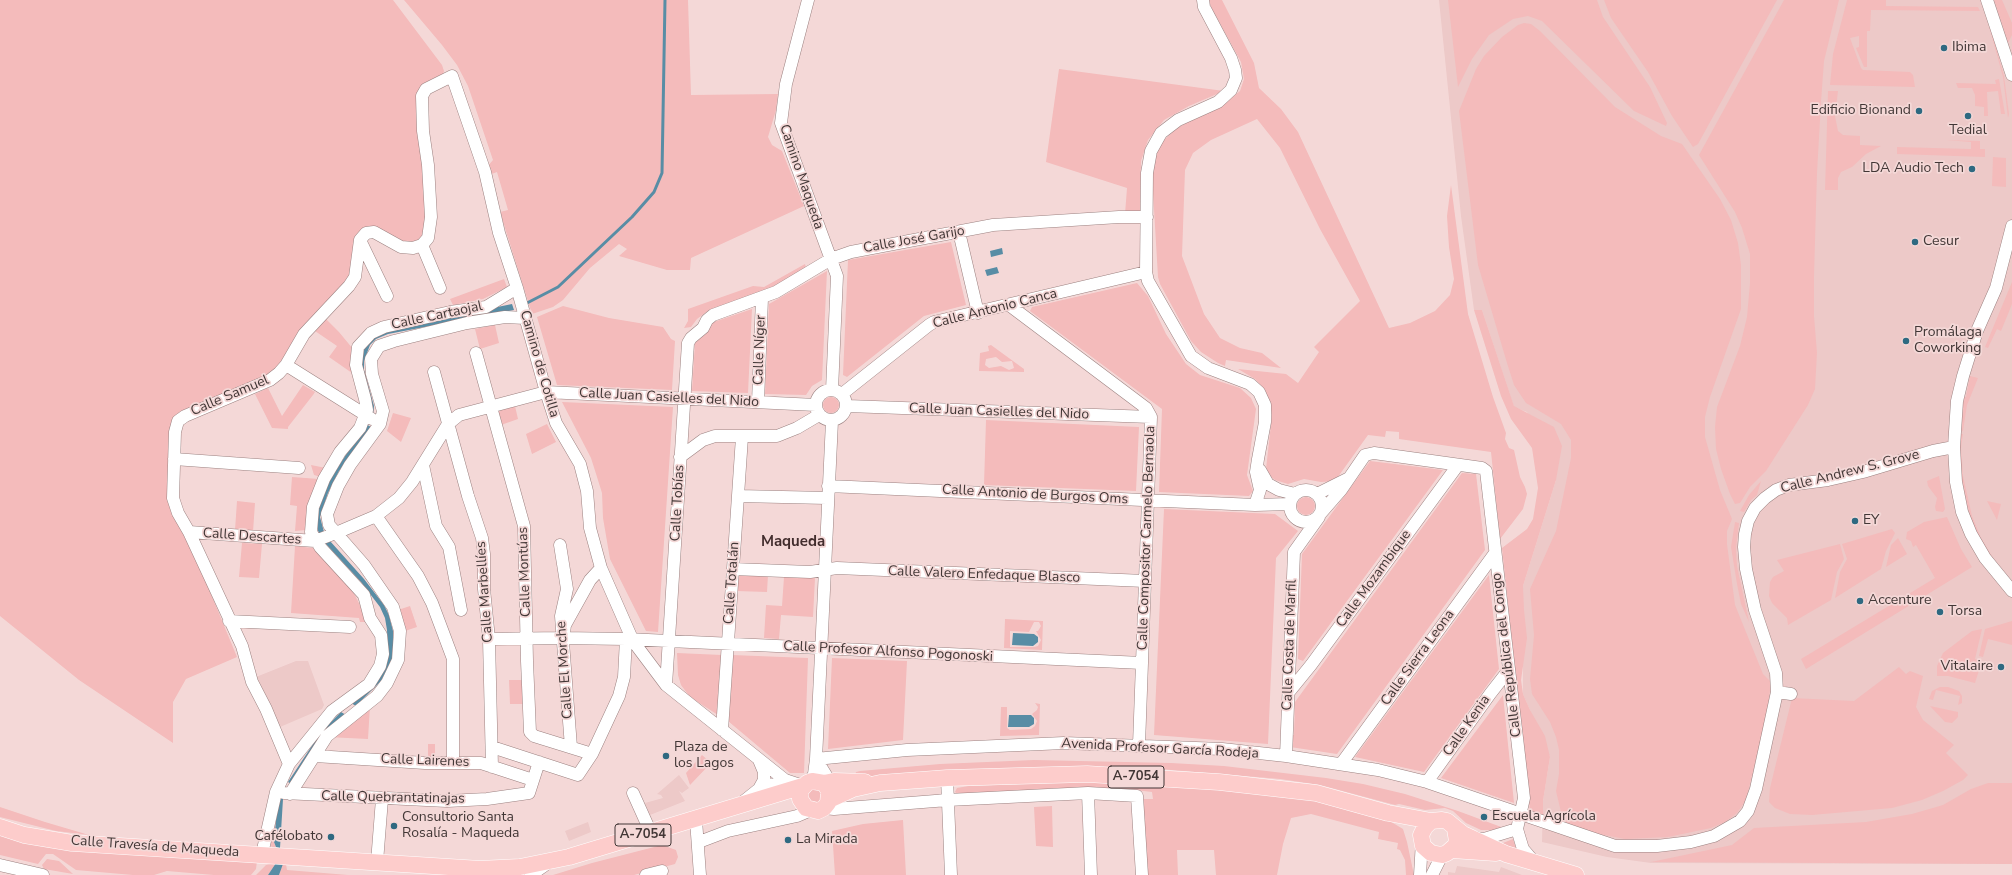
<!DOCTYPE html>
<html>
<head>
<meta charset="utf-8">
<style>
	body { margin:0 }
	canvas { display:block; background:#f4d8d7 }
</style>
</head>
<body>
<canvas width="2012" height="875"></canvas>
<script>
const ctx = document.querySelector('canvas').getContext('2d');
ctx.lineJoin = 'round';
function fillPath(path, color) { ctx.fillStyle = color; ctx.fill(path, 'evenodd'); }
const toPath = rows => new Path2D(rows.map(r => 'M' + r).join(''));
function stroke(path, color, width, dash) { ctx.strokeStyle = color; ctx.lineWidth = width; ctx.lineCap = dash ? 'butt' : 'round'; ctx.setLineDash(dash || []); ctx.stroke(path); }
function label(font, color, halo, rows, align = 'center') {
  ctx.font = font + ' "Nunito Sans",sans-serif'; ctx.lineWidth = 3.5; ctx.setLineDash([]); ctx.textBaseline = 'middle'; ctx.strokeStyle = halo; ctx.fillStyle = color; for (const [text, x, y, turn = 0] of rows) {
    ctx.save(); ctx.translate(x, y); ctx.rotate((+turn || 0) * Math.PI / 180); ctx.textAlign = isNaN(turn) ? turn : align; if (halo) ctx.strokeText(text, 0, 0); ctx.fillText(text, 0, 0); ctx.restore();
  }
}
const built = toPath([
	[1439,0,2012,0,2012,864,1651,863,1607,857,1542,842,1543,801,1550,757,1523,694,1523,586,1556,480,1527,412,1514,407,1482,310,1474,310,1461,216],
	[296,661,308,661,324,705,322,709,280,727,256,677],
	[679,775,689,788,682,793,679,791,685,801,650,815,645,803,663,798,661,795,657,794],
	[588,822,591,832,569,841,565,831],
	[1457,866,1499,872,1501,867,1522,875,1448,875,1448,872,1455,873]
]);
const green = toPath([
	[0,0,393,0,442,65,444,71,443,75,424,85,424,175,426,231,420,239,412,243,401,243,370,227,349,277,300,332,279,368,269,376,179,414,168,484,190,543,237,657,186,679,173,702,173,743,79,680,0,616],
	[404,0,688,0,691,95,778,94,776,110,768,137,772,145,782,151,804,206,691,258,690,270,667,270,619,256,627,249,619,244,590,268,563,300,553,307,532,314,500,212,508,210,497,172,489,175,487,167,493,160,468,86,457,65,442,45],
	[1209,0,1222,0,1254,63,1259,88,1281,109,1298,132,1389,328,1410,323,1435,311,1450,295,1454,279,1449,247,1447,216,1451,185,1468,314,1493,397,1506,433,1505,439,1509,448,1514,450,1520,477,1525,487,1527,494,1523,509,1500,539,1491,452,1399,439,1399,432,1386,431,1385,437,1368,435,1335,481,1321,482,1304,479,1288,484,1275,480,1270,476,1266,469,1272,415,1270,403,1265,390,1255,379,1238,369,1286,374,1298,383,1319,352,1314,347,1360,301,1320,229,1280,148,1257,119,1211,140,1193,153,1185,170,1182,256,1204,314,1220,338,1240,348,1262,353,1281,368,1226,360,1225,366,1218,363,1201,352,1191,341,1160,284,1158,277,1152,175,1154,157,1164,140,1177,128,1228,101,1240,91,1244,79,1241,62,1211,7],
	[1448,0,1597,0,1603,17,1650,87,1667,123,1666,126,1634,111,1542,21,1528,16,1513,19,1489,35,1472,59,1458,87],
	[1604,0,1777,0,1698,144,1693,147,1672,116,1648,72,1611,18],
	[1784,0,1839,0,1824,61,1821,102,1817,173,1814,276,1814,316,1817,353,1815,389,1808,405,1766,471,1750,487,1740,503,1735,504,1730,494,1721,469,1716,449,1715,427,1717,407,1740,346,1747,317,1750,283,1750,254,1742,228,1735,212,1699,155],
	[1847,0,1886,0,1886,6,1978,7,1980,11,1871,10,1870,31,1867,31,1867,67,1864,67,1856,48,1859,47,1859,36,1850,38,1861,68,1863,70,1910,72,1913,75,1915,87,1830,85,1833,54],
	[1994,0,2002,0,2012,23,2012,35,2008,43],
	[1524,23,1531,24,1540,31,1615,107,1661,136,1682,144,1720,199,1731,220,1738,243,1741,265,1741,309,1710,397,1705,417,1705,437,1720,490,1732,519,1727,531,1727,544,1735,605,1763,674,1771,682,1767,715,1746,800,1737,813,1725,822,1711,828,1668,837,1625,839,1594,833,1567,823,1562,816,1556,791,1559,774,1559,750,1556,737,1550,722,1532,694,1530,679,1534,635,1530,589,1556,531,1571,458,1571,440,1561,424,1526,403,1514,385,1507,363,1478,265,1459,111,1476,69,1484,56,1502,37,1518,25],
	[1989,26,1990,27,2004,76,2009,114,2008,118,2003,77],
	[1059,69,1224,91,1189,106,1164,120,1148,140,1141,161,1140,213,1125,214,1127,188,1046,162],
	[1999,79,2005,114,2001,114,1998,91,1987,92,1988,116,1984,116,1984,107,1975,106,1975,95,1972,88,1958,88,1956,83,1996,84,1995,80],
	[1828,91,1838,91,1835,116,1838,131,1843,135,1860,136,1860,145,1881,146,1866,154,1852,167,1841,172,1838,178,1838,190,1825,190],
	[1946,140,1980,141,1980,149,1985,149,1985,157,1897,154,1897,147,1971,149,1971,142],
	[1993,157,2006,158,2006,187,1992,186],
	[951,242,966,305,924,316,847,377,843,375,848,260],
	[805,264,806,268,773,287,709,310,697,319,691,327,684,328,688,321,688,309,753,286,764,287],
	[827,271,822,380,812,386,806,395,765,394,769,304],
	[504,279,507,287,483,299,453,305,450,299],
	[2012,282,2012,304,2008,314,2001,331,1997,329,1988,348,1985,347],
	[1137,283,1148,296,1166,334,1186,364,1200,375,1240,388,1251,398,1256,409,1247,475,1253,491,1249,496,1159,492,1162,409,1030,311,1032,307],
	[563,306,609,318,663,327,671,339,675,341,672,390,557,385,537,317],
	[752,309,748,393,692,391,695,342,706,334,711,323],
	[1474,310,1482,310,1514,406,1554,427,1562,446,1556,480,1523,586,1524,610,1527,638,1521,680,1523,694,1530,710,1545,736,1550,757,1543,801,1543,816,1530,812,1502,548,1527,529,1533,519,1538,488,1532,448,1511,419,1501,396],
	[326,319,339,332,353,349,352,373,329,357,337,346,315,331],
	[495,325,499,343,480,349,475,329],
	[991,345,1024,369,1024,372,979,371,980,353,989,351,988,346],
	[996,357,1002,362,1012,361,1014,368,1009,370,1001,366,989,368,985,365,986,359],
	[1970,376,1978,378,1967,405,1963,431,1960,430,1964,397,1966,397],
	[303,385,315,392,313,395,288,427,288,429,272,428,255,394,268,388,282,416],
	'823 405a8 8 0 1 1 16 0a8 8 0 1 1-16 0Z',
	[562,402,673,407,658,632,646,631,610,559,603,518,602,493,597,477,591,458],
	[515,406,518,419,501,425,497,411],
	[393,413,411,418,401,442,387,431],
	[986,420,1139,427,1136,491,984,485],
	[547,424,556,442,532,454,526,434],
	[1959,434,1963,434,1961,448,1963,476,1972,516,1981,538,1996,563,1995,564,1979,539,1970,516,1964,497,1960,476],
	[1370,461,1443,470,1303,661,1298,659,1302,554],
	[311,465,326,468,321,477,314,475],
	[1462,473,1476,474,1485,550,1337,754,1290,747,1290,735,1294,735,1295,702],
	[1939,476,1945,509,1943,512,1936,511,1935,507,1937,498,1928,486,1927,481],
	[292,477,319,479,306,530,295,531,297,506,290,505],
	[1761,481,1757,495,1751,500,1744,512,1740,511,1749,495],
	'1297 506a9 9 0 1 1 18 0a9 9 0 1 1-18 0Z',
	[237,501,255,503,253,532,235,530],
	[1987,501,2001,504,1997,520],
	[1164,509,1275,514,1298,531,1276,558,1268,744,1154,735],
	[1947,517,1961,549,1972,567,1806,669,1801,659,1935,578,1916,545,1913,547,1911,541,1906,539,1907,532,1924,522],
	[1735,522,1739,523,1736,548,1737,566,1749,622,1741,604,1737,584,1731,547],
	[1892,529,1895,533,1886,551,1881,569,1835,598,1840,572,1847,559,1842,544],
	[1898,538,1907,554,1886,567,1891,545],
	[242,543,262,544,259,578,239,577],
	[1840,544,1844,559,1837,572,1831,600,1788,625,1787,618,1772,603,1769,596,1770,582,1773,577,1784,571,1777,560],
	[295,546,313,548,353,591,368,622,360,622,359,618,291,613],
	[737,574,768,575,767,592,736,591],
	[1489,575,1499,669,1424,772,1355,757],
	[784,577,815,578,813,617,781,615,779,639,764,638,766,605,782,606],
	[410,606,417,627,405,631,398,610],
	[1005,619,1043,621,1042,650,1004,648],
	[1034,622,1039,622,1041,626,1038,631,1036,631,1041,640,1038,646,1034,647,1010,647,1010,631,1029,632],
	[2012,621,2012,645,1988,639,1983,657,1979,656,1985,629],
	[1982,629,1975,659,1982,661,1975,683,1948,676,1937,676,1937,666,1943,653,1972,631],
	[677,653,722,655,718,715,690,697,681,685,678,675],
	[732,655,808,658,804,773,790,773,728,721],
	[832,658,907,661,903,740,828,749],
	[1899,667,1906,674,1910,671,1923,676,1916,707,1923,720,1954,745,1946,753,1968,775,1963,780,1943,791,1922,800,1892,808,1812,815,1790,814,1775,808,1769,802,1770,788,1792,698,1854,701],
	[509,680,525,680,525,704,510,704],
	[1940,687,1948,687,1959,691,1962,696,1962,703,1958,705,1960,696,1936,690,1933,700,1929,699,1932,691],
	[1503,695,1514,803,1441,778],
	[1035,703,1040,704,1039,735,1000,736,1001,707,1007,707,1007,728,1010,730,1031,729,1035,726,1037,721,1032,714,1037,710,1038,707],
	[370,706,368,739,327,737],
	[1930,706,1958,712,1958,717,1952,723,1945,722],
	[428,744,435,744,435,760,428,760],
	[702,755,711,763,690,785,686,773],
	[1034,760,1171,763,1224,766,1326,778,1363,784,1405,794,1458,811,1504,828,1497,830,1481,830,1466,823,1453,811,1445,808,1425,810,1399,804,1395,805,1320,785,1280,779,1147,768,1028,768,856,777,855,775,856,772,860,771,940,764],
	[1106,781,1267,794,1320,801,1388,820,1403,829,1407,842,1414,875,1406,875,1405,860,1400,850,1397,849,1398,843,1378,839,1379,832,1311,814,1291,818,1283,844,1277,875,1216,875,1214,850,1177,850,1178,875,1146,875,1141,799,1153,799,1152,792,1118,788,1055,788,1022,792,959,795,955,792,957,788,969,786],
	[1988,783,2012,783,2012,864,1651,862,1732,845,1754,828,1866,822,1912,814,1943,805,1971,789],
	[818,787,824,795,819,803,807,800,808,790],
	[278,799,274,842,276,847,274,849,272,848,269,840,273,834],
	[1052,806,1053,847,1036,846,1034,807],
	[0,807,45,822,89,835,56,831,0,817],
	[903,820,906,875,835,875,832,831,863,824],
	[0,835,257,861,256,869,251,875,214,875,167,871,154,875,133,875,76,870,53,854,46,854,38,864,0,855],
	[1513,839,1516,848,1514,849,1503,844,1503,843],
	[662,845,676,850,678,857,675,864,634,875,553,875,592,863],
	[47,859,59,861,73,874,44,869,42,865],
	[276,863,268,875,256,875,266,865],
	[283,864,286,864,287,870,348,875,279,875]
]);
const water = toPath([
	[1002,248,1003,254,991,257,990,251],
	[997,267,999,273,987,276,985,270],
	[512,304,514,310,388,334,376,339,370,345,364,361,364,370,374,406,373,416,359,360,363,346,386,330],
	[366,424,371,427,339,471,328,493,320,517,324,532,320,535,315,524,323,490],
	[330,541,364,579,384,605,389,615,393,631,393,656,388,668,381,681,356,706,351,703,388,655,387,630,385,618,380,607,361,582,325,543],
	[1013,633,1034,634,1038,637,1038,642,1033,646,1012,645],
	[341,712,346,715,293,785,288,782,321,732],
	[1009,715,1031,715,1034,718,1034,724,1029,727,1008,727],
	[278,799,283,799,280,848,276,847,274,842],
	[276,863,283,864,279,875,268,875]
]);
const stream = toPath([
	[527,303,558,287,632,217,654,192,662,173,665,0]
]);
const minor = toPath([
	[808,0,786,84,781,123,837,276,832,390],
	[1203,0,1204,7,1231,58,1235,70,1236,78,1231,90,1218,102,1178,120,1161,133,1151,151,1147,173,1146,272,1148,281,1191,356,1208,368,1250,384,1259,392,1265,405,1265,422,1258,459,1256,472,1260,490,1255,505],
	[1987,0,2012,75],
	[2012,226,1996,288,1977,331,1963,376,1957,401,1954,447,1956,482,1962,512,1971,534,1985,558,2012,591],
	[959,232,978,313],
	[360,240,387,296],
	[422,245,440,288],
	[1009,305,1146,408,1151,417,1139,745],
	[476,353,524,526,527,661,530,732,534,736,592,754],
	[286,365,372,419],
	[434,372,468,496,482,538,484,554,484,589,489,639,492,767],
	'816 405a15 15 0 1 1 30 0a15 15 0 1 1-30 0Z',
	[842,394,929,325,934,322,1146,272],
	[758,402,762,298],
	[847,406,1151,417],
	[680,457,703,440,715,436,777,436,797,428,819,415],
	[174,459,299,468],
	[423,465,436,526,449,547,461,610],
	[1260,470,1268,484,1279,490,1295,494],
	[828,486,1255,505,1290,504],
	'1290 506a16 16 0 1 1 32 0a16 16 0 1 1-32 0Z',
	[1317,494,1347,479],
	[738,496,827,498],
	[1321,513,1341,490,1365,455,1374,453,1482,468,1486,471,1524,798,1517,829,1523,849,1535,863],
	[376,516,418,576,432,603,453,659,453,763],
	[189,532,315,541,336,533,376,516,399,498,412,482,448,424,459,415,546,392,816,405],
	[560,545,567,589,561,616,571,747],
	[733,569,810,572,837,568,1145,581],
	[229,621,350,627],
	[564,633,565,625,590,580,601,568],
	[489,639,562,638,626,639,1142,663],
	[666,685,688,343,691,338,703,328,707,320,713,315,776,292,831,259,851,252,993,225,1119,217,1147,217],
	[1289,692,1311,665,1458,465],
	[1777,692,1791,694],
	[722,730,742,437],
	[492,747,578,775,592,754,619,696,624,677,626,639],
	[315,756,425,763,481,763,533,780],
	[1286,756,1294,552,1319,517],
	[816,759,907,750,1064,743,1222,749,1286,756,1378,770,1427,782,1615,846,1657,846,1691,842,1714,836,1740,821,1748,811,1756,789,1777,692,1776,673,1755,610,1746,569,1744,547,1745,534,1748,521,1755,508,1765,498,1776,490,1789,485,1828,480,1863,472,1933,451,1954,447],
	[816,759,827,777,834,781],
	[289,764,266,709,252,682,242,646,189,532,178,513,173,498,175,432,178,421,185,416,270,380,279,373,286,365,304,334,349,286,355,277,360,240,366,233,374,232,401,247,413,248,422,245,428,238,431,217,428,165,423,131,422,96,426,89,452,76,485,172,499,233,517,288,546,392,556,423,580,464,587,491,590,528,601,568,633,641,666,685,785,780,803,786],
	[1341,764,1495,553],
	[947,778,951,875],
	[810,782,814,774,816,759,832,421],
	[1427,782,1490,694,1508,671],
	[762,784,794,786],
	[284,793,447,801,487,799,529,793,539,762],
	[633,793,651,833],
	[1088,793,1091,875],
	[290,794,327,736,377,696,387,683,398,660,400,631,393,607,364,565,329,525,327,514,338,486,350,465,380,424,383,411,372,374,371,359,379,346,394,341,467,323,505,317,525,318],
	[744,801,759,789,764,780,764,772,759,760],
	[824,808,834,809,948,800,1088,793,1137,796,1142,875],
	[696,820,700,875],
	[1474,838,1484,839,1517,829],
	[699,842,728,831,797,816,811,810],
	[262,854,276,792,289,764,332,711,369,684,380,666,383,654,381,635,370,618,364,595,320,547,311,532,313,507,324,479,340,452,360,428,365,415,367,410,365,399,356,365,358,347,371,333,384,327,450,312,486,307,517,288],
	[377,862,382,799],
	[0,865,43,875],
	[531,875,548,863],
	[646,875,662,871],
	[1420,875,1422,841],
	[1432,875,1442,855]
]);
const major = toPath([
	[824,783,829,791,828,803,824,808,818,811,806,808,800,799,800,791,807,783,812,781,824,783,834,781,865,782],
	[829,800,853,789,880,783,947,778,1087,774,1219,782,1316,793,1388,813,1431,821],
	[0,827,24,835,72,843,480,869,520,867,569,857,803,786],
	[1455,829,1457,841,1455,846,1447,853,1442,855,1431,853,1423,846,1421,835,1425,827,1431,821,1442,820,1447,821,1463,834,1506,854,1576,875],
	[1452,850,1496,853]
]);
const markers = [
	[1944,48,4,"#2e6981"],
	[1919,111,4,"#2e6981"],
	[1968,116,4,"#2e6981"],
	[1972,169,4,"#2e6981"],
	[1915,242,4,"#2e6981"],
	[1906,341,4,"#2e6981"],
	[1855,521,4,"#2e6981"],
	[1860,601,4,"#2e6981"],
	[1940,612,4,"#2e6981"],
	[2001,667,4,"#2e6981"],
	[666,756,4,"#2e6981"],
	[1484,817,4,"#2e6981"],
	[394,826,4,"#2e6981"],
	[331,837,4,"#2e6981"],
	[788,840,4,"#2e6981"]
];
const shields = [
	[1136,777,56],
	[643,835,56]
];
const shieldNames = [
	["A-7054",1136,777],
	["A-7054",643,835]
];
const poiNames = [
	["Ibima",1952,48],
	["Edificio Bionand",1911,111,"right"],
	["Tedial",1968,131,"center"],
	["LDA Audio Tech",1964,169,"right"],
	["Cesur",1923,242],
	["Promálaga",1914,333],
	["Coworking",1914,349],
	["EY",1863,521],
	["Accenture",1868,601],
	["Torsa",1948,612],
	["Vitalaire",1993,667,"right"],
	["Plaza de",674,748],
	["los Lagos",674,764],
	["Escuela Agrícola",1492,817],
	["Consultorio Santa",402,818],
	["Rosalía - Maqueda",402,834],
	["Cafélobato",323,837,"right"],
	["La Mirada",796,840]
];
const streetNames = [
	["Camino Maqueda",801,177,71],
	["Calle José Garijo",914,240,-10],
	["Calle Antonio Canca",995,309,-14],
	["Calle Cartaojal",437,316,-12],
	["Calle Níger",760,350,-88],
	["Camino de Cotilla",539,364,74],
	["Calle Samuel",230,396,-23],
	["Calle Juan Casielles del Nido",669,398,3],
	["Calle Juan Casielles del Nido",999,412,2],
	["Calle Andrew S. Grove",1850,472,-14],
	["Calle Antonio de Burgos Oms",1035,495,3],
	["Calle Tobías",678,503,-87],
	["Calle Descartes",252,537,4],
	["Calle Compositor Carmelo Bernaola",1147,538,-88],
	["Calle Montúas",525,572,-92],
	["Calle Valero Enfedaque Blasco",984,575,2],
	["Calle Mozambique",1374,579,-54],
	["Calle Totalán",732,583,-86],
	["Calle Marbellíes",485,592,-94],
	["Calle Costa de Marfil",1290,645,-88],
	["Calle Profesor Alfonso Pogonoski",888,652,3],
	["Calle República del Congo",1507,655,-97],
	["Calle Sierra Leona",1418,658,-54],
	["Calle El Morche",565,670,-94],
	["Calle Kenia",1467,726,-55],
	["Avenida Profesor García Rodeja",1160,749,3],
	["Calle Lairenes",425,761,2],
	["Calle Quebrantatinajas",393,798,1],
	["Calle Travesía de Maqueda",155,847,4]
];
const neighbourhoodNames = [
	["Maqueda",793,542]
];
fillPath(built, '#edc9c8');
fillPath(green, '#f4bbbb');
fillPath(water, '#588da5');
stroke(stream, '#588da5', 3);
stroke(minor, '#9c8281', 13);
stroke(major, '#fff', 17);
stroke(minor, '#fff', 12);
stroke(major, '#fdcccb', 16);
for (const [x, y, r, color] of markers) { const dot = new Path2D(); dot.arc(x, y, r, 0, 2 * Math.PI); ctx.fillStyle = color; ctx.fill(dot); stroke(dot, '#f4d8d7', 1.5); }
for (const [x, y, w] of shields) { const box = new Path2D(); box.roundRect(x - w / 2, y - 11, w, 22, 3); ctx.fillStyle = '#f4d8d7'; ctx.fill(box); stroke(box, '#423736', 1); }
label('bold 13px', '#423736', null, shieldNames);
label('14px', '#423736', '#f4d8d7', poiNames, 'left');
label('14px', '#423736', '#f4d8d7', streetNames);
label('bold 15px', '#422d2d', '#f4d8d7', neighbourhoodNames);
</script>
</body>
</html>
